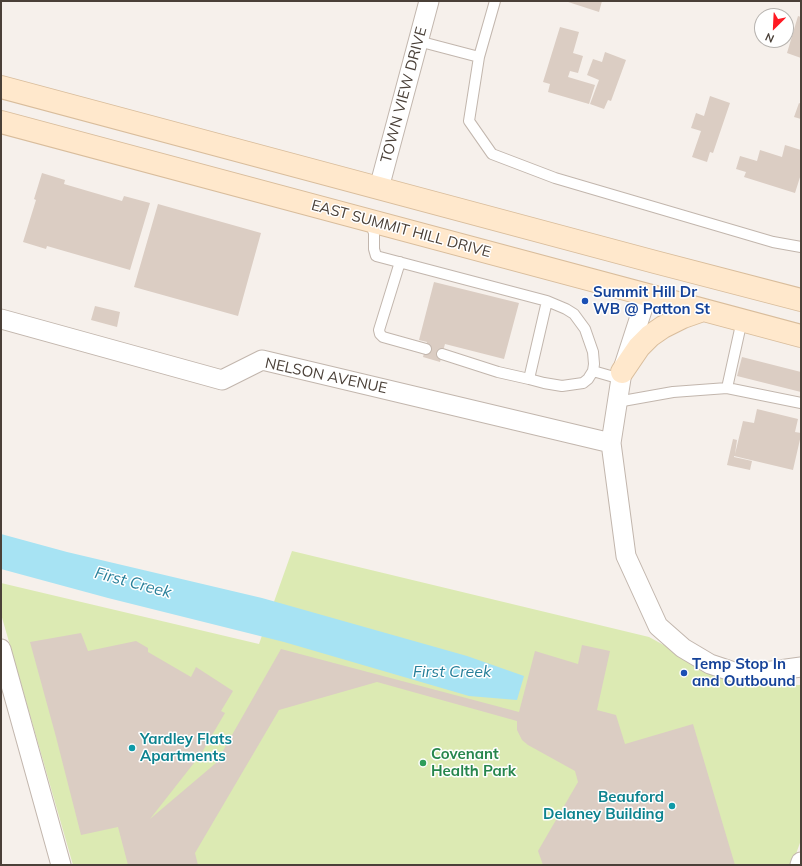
<!DOCTYPE html>
<html>
<head>
<meta charset="utf-8">
<style>
	body { margin:0 }
	#map { position:relative; width:802px; height:866px; overflow:hidden; background:#f6f0eb; font-family:Mulish,sans-serif }
	canvas { display:block }
	.frame { position:absolute; inset:0; border:2px solid #4a4038; pointer-events:none }
	.north { position:absolute; left:754px; top:8px; width:40px; height:40px; box-sizing:border-box; background:#fff; border:1px solid #b7b3af; border-radius:50%; rotate:204deg; font-size:11px; font-weight:700; line-height:16px; text-align:center; color:#4a4038 }
	.north::after { content:''; display:block; margin:auto; width:14px; height:18px; background:#ff1923; clip-path:polygon(50% 0,100% 100%,50% 72%,0 100%) }
</style>
</head>
<body>
<div id="map">
<canvas width="802" height="866"></canvas>
<div class="frame"></div>
<div class="north">N</div>
</div>
<script>
const ctx = document.querySelector('canvas').getContext('2d');
ctx.lineJoin = 'round';
function fillPath(path, color) { ctx.fillStyle = color; ctx.fill(path, 'evenodd'); }
const toPath = rows => new Path2D(rows.map(r => 'M' + r).join(''));
function stroke(path, color, width, dash) { ctx.strokeStyle = color; ctx.lineWidth = width; ctx.lineCap = dash ? 'butt' : 'round'; ctx.setLineDash(dash || []); ctx.stroke(path); }
function label(font, color, halo, rows, align = 'center') {
  ctx.font = font + ' Mulish,sans-serif'; ctx.lineWidth = 3; ctx.setLineDash([]); ctx.textBaseline = 'middle'; ctx.strokeStyle = halo; ctx.fillStyle = color; for (const [text, x, y, turn = 0] of rows) {
    ctx.save(); ctx.translate(x, y); ctx.rotate((+turn || 0) * Math.PI / 180); ctx.textAlign = isNaN(turn) ? turn : align; if (halo) ctx.strokeText(text, 0, 0); ctx.fillText(text, 0, 0); ctx.restore();
  }
}
const green = toPath([
	[292,551,649,637,739,686,801,685,801,840,792,865,73,865,1,614,1,583,259,644]
]);
const water = toPath([
	[1,534,67,552,262,598,467,656,524,676,517,700,469,696,284,642,108,598,1,569]
]);
const building = toPath([
	[565,1,602,1,599,12],
	[798,16,801,17,801,58,787,53],
	[560,27,579,32,573,53,583,56,578,73,570,71,568,77,595,85,589,104,548,92,550,84,543,82],
	[605,52,626,60,611,101,608,100,604,109,590,104,599,80,587,75,593,59,602,62],
	[710,96,730,103,713,153,710,152,707,162,692,157,701,131,691,128,696,113,704,116],
	[799,103,801,104,801,119,794,117],
	[785,145,801,150,801,174,795,193,744,177,746,172,736,169,740,156,757,161,760,150,782,157],
	[42,173,65,180,64,184,122,201,124,196,150,203,130,270,47,246,46,249,23,242,36,200,34,199],
	[158,204,261,233,238,316,134,287],
	[434,282,519,303,504,359,445,344,440,362,423,357,427,342,419,340],
	[95,306,120,312,117,327,91,320],
	[742,357,801,372,801,392,737,376],
	[757,409,798,419,795,432,801,433,801,435,793,470,734,456,734,457,752,461,750,470,727,465,733,439,737,440,735,454,743,421,754,423],
	[81,633,88,651,136,641,148,648,148,652,191,677,196,667,233,691,221,711,225,713,201,754,150,819,216,763,281,649,519,712,535,651,578,664,582,645,610,651,597,710,616,715,625,744,693,724,735,865,543,865,538,851,578,782,575,771,528,745,522,740,517,730,517,721,377,682,279,710,195,853,198,865,128,865,118,827,81,835,56,737,30,642]
]);
const service = toPath([
	[495,1,479,57,469,121,492,154,555,178,773,242,801,247],
	[418,41,479,57],
	[370,222,374,233,374,249,376,256,547,301],
	[400,262,379,330,380,334,383,337,426,349],
	[742,320,727,388,801,403],
	[442,354,498,372,529,379,544,383,562,386,583,383,588,379,593,371,594,364,593,352,585,329,574,314,566,309,547,301,529,379],
	[593,371,621,379],
	[617,402,673,392,727,388]
]);
const minor = toPath([
	[379,188,429,1],
	[647,295,622,372,611,443,626,556,658,626,683,648,710,664,743,675,801,667],
	[1,319,222,380,262,360,611,443],
	[1,649,61,865],
	[800,865,801,862]
]);
const secondary = toPath([
	[1,87,655,262,801,300],
	[1,122,801,336],
	[622,372,639,347,650,336,663,327,683,317,703,310]
]);
const markers = [
	[585,301,4,"#1a4fb4"],
	[684,673,4,"#1a4fb4"],
	[132,748,4,"#0f9aa8"],
	[423,763,4,"#2e9e5b"],
	[672,806,4,"#0f9aa8"]
];
const streetNames = [
	["TOWN VIEW DRIVE",404,95,-75],
	["EAST SUMMIT HILL DRIVE",401,229,15],
	["NELSON AVENUE",326,376,12]
];
const transitNames = [
	["Summit Hill Dr",593,292],
	["WB @ Patton St",593,309],
	["Temp Stop In",692,664],
	["and Outbound",692,681]
];
const cultureNames = [
	["Yardley Flats",140,739],
	["Apartments",140,756],
	["Beauford",664,797,"right"],
	["Delaney Building",664,814,"right"]
];
const leisureNames = [
	["Covenant",431,754],
	["Health Park",431,771]
];
const waterNames = [
	["First Creek",133,583,15],
	["First Creek",452,672]
];
fillPath(green, '#dceab3');
fillPath(water, '#a7e3f3');
fillPath(building, '#dbcdc3');
stroke(service, '#c2b6ad', 12);
stroke(minor, '#c2b6ad', 21);
stroke(secondary, '#d9bd9c', 24);
stroke(service, '#fff', 10);
stroke(minor, '#fff', 19);
stroke(secondary, '#ffe8cc', 22);
for (const [x, y, r, color] of markers) { const dot = new Path2D(); dot.arc(x, y, r, 0, 2 * Math.PI); ctx.fillStyle = color; ctx.fill(dot); stroke(dot, '#fff', 1.5); }
label('15px', '#4a4038', '#fff', streetNames);
label('bold 15px', '#164399', '#fff', transitNames, 'left');
label('bold 15px', '#0d838f', '#fff', cultureNames, 'left');
label('bold 15px', '#27864d', '#fff', leisureNames, 'left');
label('italic 16px', '#277f99', '#fff', waterNames);
</script>
</body>
</html>
